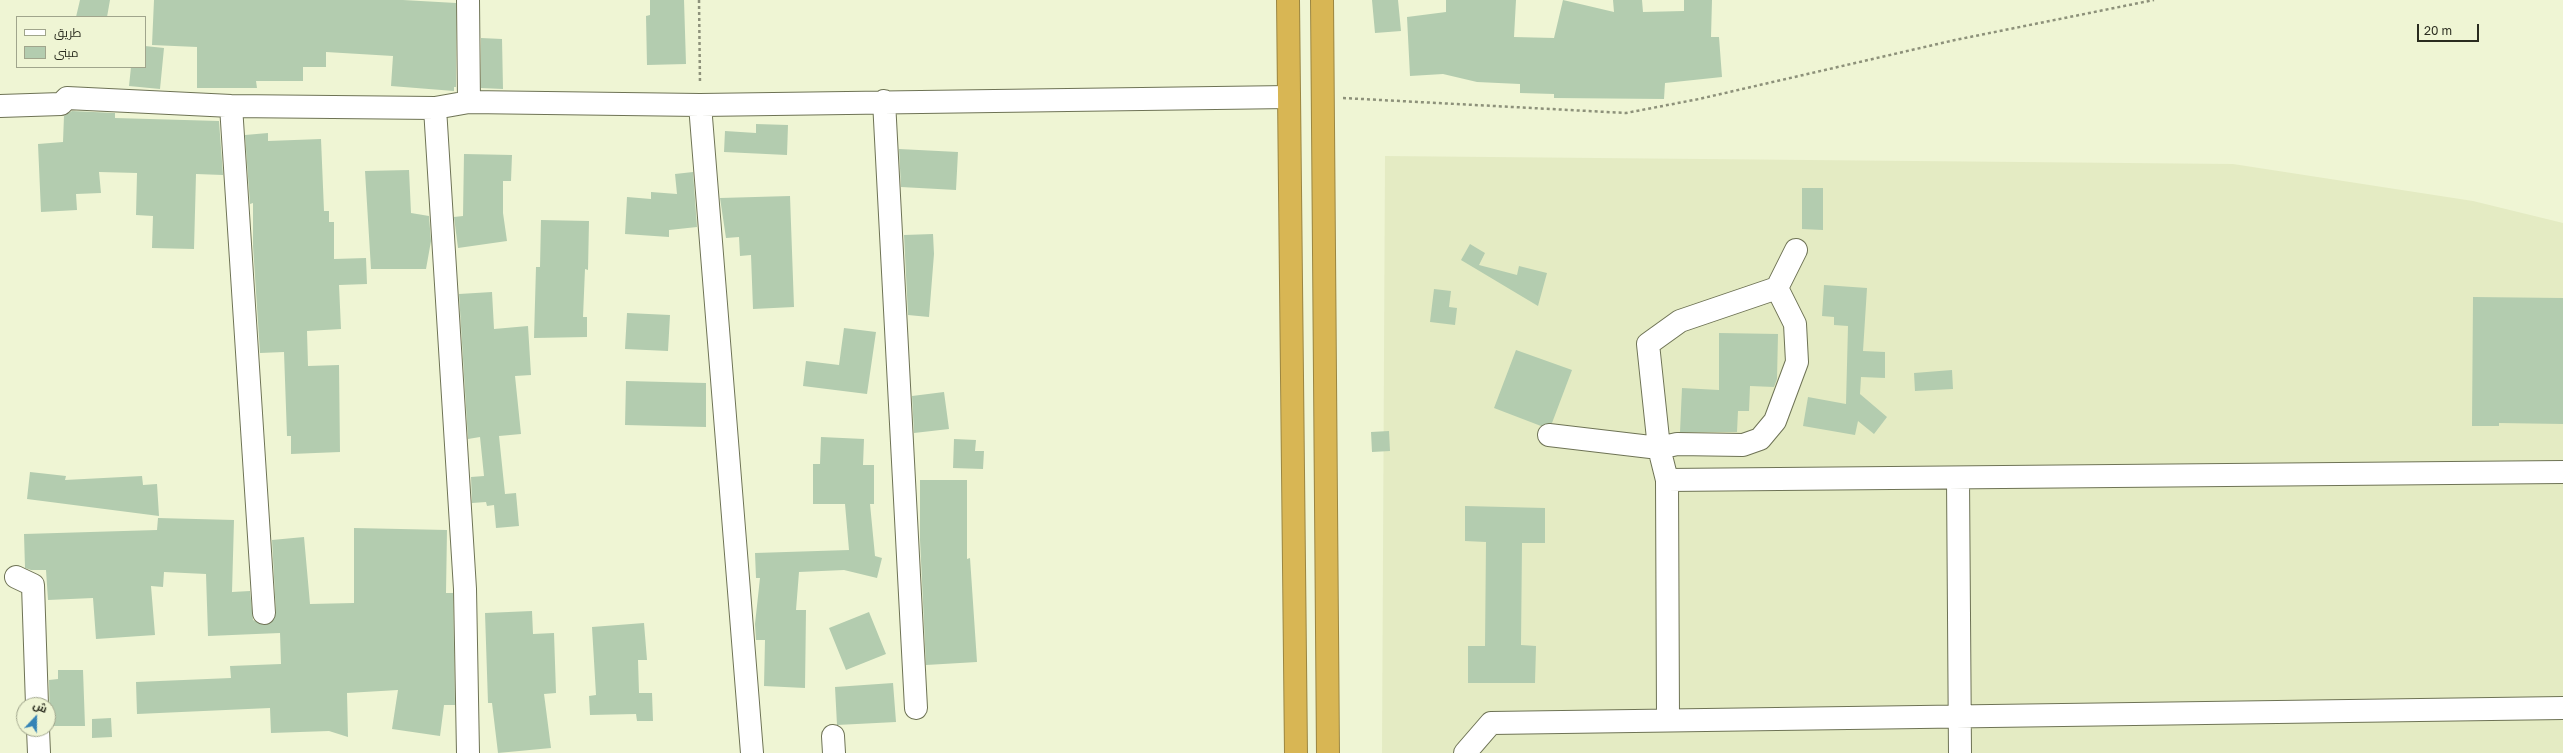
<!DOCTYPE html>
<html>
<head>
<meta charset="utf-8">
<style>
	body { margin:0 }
	#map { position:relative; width:2563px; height:753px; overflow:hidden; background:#eff5d4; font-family:"Golos Text",Cairo,sans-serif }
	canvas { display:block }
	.legend { position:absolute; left:16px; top:16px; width:130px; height:52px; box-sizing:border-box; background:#eff5d4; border:1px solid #a0a58c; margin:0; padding:5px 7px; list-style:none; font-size:12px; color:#2a2c1f }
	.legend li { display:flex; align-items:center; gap:8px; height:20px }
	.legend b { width:20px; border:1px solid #a0a58c }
	.north { position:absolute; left:16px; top:697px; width:40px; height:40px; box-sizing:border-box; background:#eff5d4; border:1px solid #a0a58c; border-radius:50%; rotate:22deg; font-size:11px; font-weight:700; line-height:16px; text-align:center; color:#2a2c1f }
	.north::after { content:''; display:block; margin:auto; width:14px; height:18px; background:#3684b6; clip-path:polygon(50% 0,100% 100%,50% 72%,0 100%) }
	.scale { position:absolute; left:2417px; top:24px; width:62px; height:18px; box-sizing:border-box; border:2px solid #2a2c1f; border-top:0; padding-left:5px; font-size:12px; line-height:14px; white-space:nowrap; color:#2a2c1f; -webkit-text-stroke:3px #eff5d4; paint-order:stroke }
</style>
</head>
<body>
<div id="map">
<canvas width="2563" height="753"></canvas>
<ul class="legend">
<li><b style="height:5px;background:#fff"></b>طريق</li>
<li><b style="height:11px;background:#b3ccaf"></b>مبنى</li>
</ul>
<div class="north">ش</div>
<div class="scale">20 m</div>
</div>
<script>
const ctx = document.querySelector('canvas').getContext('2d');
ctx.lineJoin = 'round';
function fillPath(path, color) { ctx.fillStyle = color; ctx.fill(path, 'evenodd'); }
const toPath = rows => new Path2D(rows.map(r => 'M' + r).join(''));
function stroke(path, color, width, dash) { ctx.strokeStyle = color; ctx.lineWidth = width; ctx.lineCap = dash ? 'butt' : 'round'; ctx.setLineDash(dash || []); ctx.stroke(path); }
const built = toPath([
	[1385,156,2233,164,2473,201,2563,223,2563,753,1382,753]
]);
const building = toPath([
	[80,0,110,0,107,17,76,17],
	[154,0,403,0,456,3,456,87,454,87,454,91,391,86,393,56,326,52,326,67,303,67,303,81,256,81,257,88,197,88,197,47,152,45],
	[650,0,684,0,686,64,647,65,646,16,650,15],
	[1372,0,1398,0,1401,31,1375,33],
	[1446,0,1516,0,1514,37,1554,38,1563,0,1614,12,1613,0,1642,0,1643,12,1684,11,1684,0,1712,0,1711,37,1719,37,1722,77,1665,83,1664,99,1554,98,1554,94,1520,93,1520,84,1477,82,1443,74,1410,76,1407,17,1446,12],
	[481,38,502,39,503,89,481,88],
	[145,46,164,48,160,89,129,86,131,67,145,67],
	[72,111,115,113,115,118,219,121,223,175,196,174,194,249,152,248,153,216,136,215,137,173,99,172,101,193,76,194,77,210,41,212,38,144,63,142,64,116],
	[756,124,788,125,787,155,724,152,725,131,756,133],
	[268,133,268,141,321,139,324,211,329,211,329,222,334,222,334,259,366,258,367,284,339,285,341,329,307,331,308,366,339,365,340,452,291,454,291,436,287,436,284,352,260,353,253,246,253,203,250,204,245,135],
	[899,149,958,152,956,190,901,187],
	[464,154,512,155,511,181,503,181,503,213,507,241,458,248,454,217,463,216],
	[409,170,411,213,429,216,431,241,426,269,371,269,365,171],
	[693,172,697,227,669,230,669,237,625,234,627,197,651,199,651,192,677,194,675,174],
	[1802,188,1823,188,1823,230,1802,229],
	[790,196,794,307,753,309,751,255,740,256,739,237,726,238,720,198],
	[541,220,589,221,588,270,585,269,583,317,587,317,587,337,534,338,536,267,540,267],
	[933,234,934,254,929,317,908,315,904,235],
	[1470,244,1485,253,1479,265,1517,275,1519,266,1547,273,1538,306,1461,260],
	[1824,285,1867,288,1863,351,1885,352,1885,378,1861,377,1860,394,1887,417,1874,434,1858,421,1855,435,1803,426,1808,397,1846,404,1848,326,1834,325,1834,317,1822,316],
	[1434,289,1451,291,1449,307,1457,308,1455,325,1430,322],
	[492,292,494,329,528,326,531,375,515,376,521,434,499,436,505,494,516,493,519,526,496,528,494,505,487,506,486,502,472,503,471,477,484,476,480,437,468,439,459,294],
	[2473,297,2563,298,2563,424,2499,423,2499,426,2472,426],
	[627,313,670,315,668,351,625,349],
	[844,328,876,332,867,394,803,386,806,361,839,365],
	[1719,333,1778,334,1777,379,1774,387,1750,386,1749,411,1738,411,1737,432,1680,432,1682,388,1719,390],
	[1516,350,1572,370,1552,423,1541,426,1494,408],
	[1952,370,1953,389,1915,391,1914,373],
	[626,381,706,383,706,427,625,425],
	[944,392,949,429,914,433,912,396],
	[1389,431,1390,451,1372,452,1371,432],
	[821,437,864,439,863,465,874,465,874,504,870,504,875,556,882,558,877,578,844,570,799,572,796,610,806,610,805,688,764,686,765,640,756,640,755,624,760,578,756,578,755,553,849,550,845,504,813,504,813,464,820,464],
	[954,439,976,440,975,451,984,451,983,469,953,468],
	[30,472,66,476,65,480,142,476,143,485,157,484,159,516,27,499],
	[920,480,967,480,967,559,970,558,977,662,926,665,920,540],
	[1465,506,1545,508,1545,543,1522,543,1521,645,1536,646,1535,683,1468,683,1468,646,1485,646,1486,542,1465,541],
	[158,518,234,520,232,592,250,591,253,620,264,625,271,623,276,613,272,540,304,537,310,604,354,603,354,528,447,530,446,593,453,593,455,705,444,705,440,736,392,729,398,690,347,693,348,737,329,731,271,733,270,708,137,714,136,682,231,678,230,666,281,664,280,633,208,636,206,574,164,572,163,587,151,586,155,635,96,639,93,598,48,600,46,570,31,570,25,568,24,534,157,530],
	[532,611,533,634,554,633,556,693,544,694,551,748,498,753,492,703,488,703,485,613],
	[869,612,886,654,846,670,829,628],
	[644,623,647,660,638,660,639,693,652,693,653,721,637,721,636,714,590,715,589,696,596,695,592,627],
	[58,670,83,670,85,726,50,726,49,680,58,679],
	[893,683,896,722,837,725,835,687],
	[111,718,112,737,92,738,92,719]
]);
const path = toPath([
	[699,0,700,84],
	[1343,98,1626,113,1699,99,1955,40,2154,0]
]);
const street = toPath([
	[468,0,469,102],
	[884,101,916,708],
	[700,105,752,753],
	[0,106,61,104,67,98,231,106,435,108,469,102,700,105,1289,97],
	[231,106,264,613],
	[435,108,465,589,468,753],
	[1549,435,1659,448,1677,444,1743,445,1760,439,1775,421,1797,362,1795,324,1777,288],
	[1958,478,1960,753],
	[1667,480,2563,472],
	[16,577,33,585,37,705],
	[1668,720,1667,480,1659,448,1648,344,1680,321,1777,288,1796,250],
	[38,729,39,753],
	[833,736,834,753],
	[1465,753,1491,723,2563,708]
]);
const highway = toPath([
	[1288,0,1296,753],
	[1322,0,1328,753]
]);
fillPath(built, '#e4ebc3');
fillPath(building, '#b3ccaf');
stroke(street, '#6e7355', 24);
stroke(highway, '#9b8641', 24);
stroke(path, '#8d917a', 2.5, [3, 3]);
stroke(street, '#fff', 22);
stroke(highway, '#d8b654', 22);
</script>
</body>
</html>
